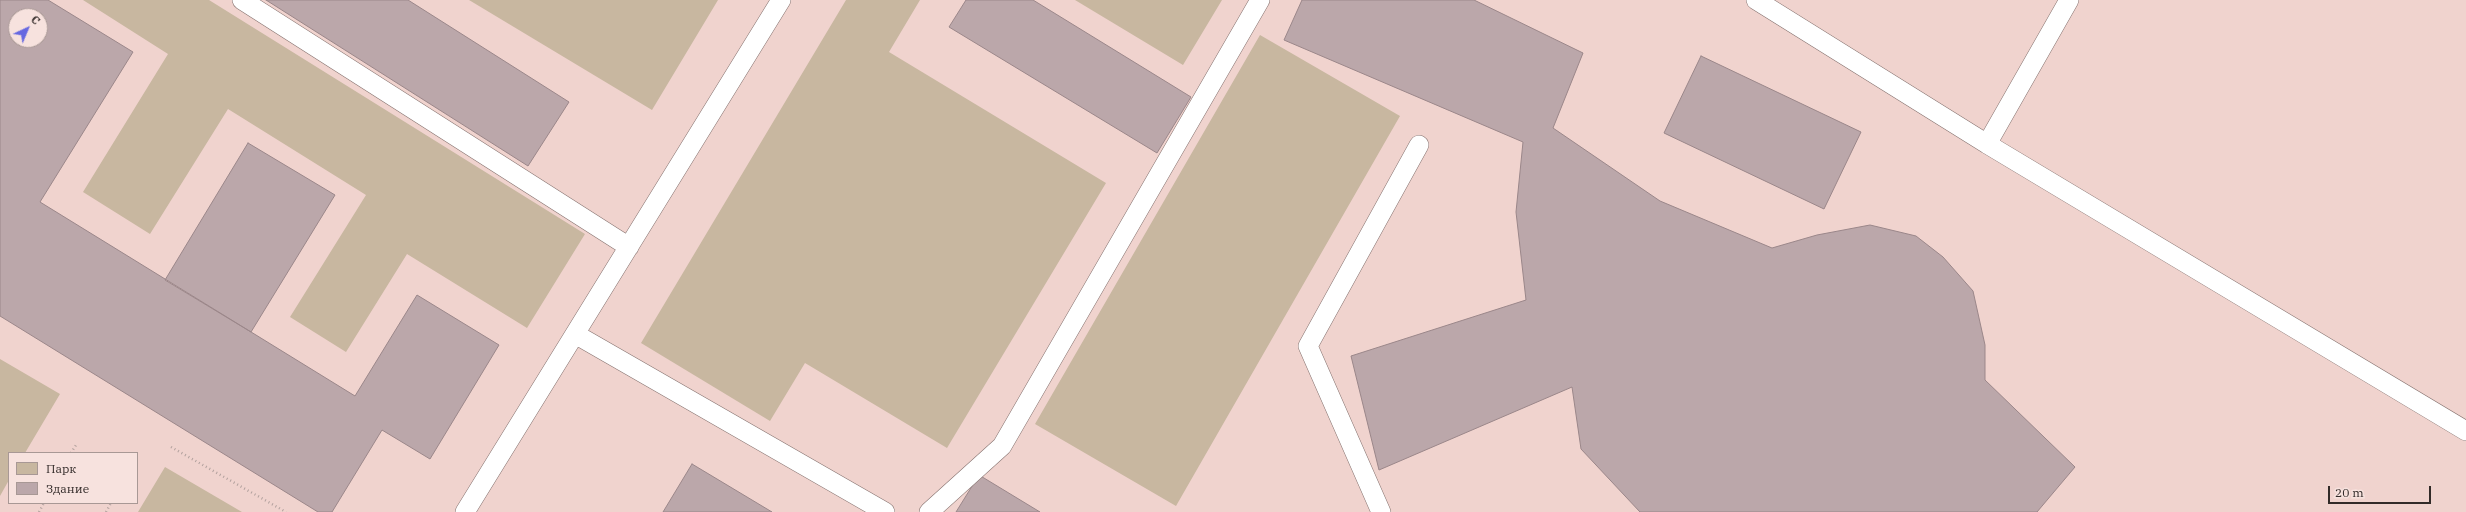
<!DOCTYPE html>
<html>
<head>
<meta charset="utf-8">
<style>
	body { margin:0 }
	#map { position:relative; width:2466px; height:512px; overflow:hidden; background:#f7e2de; font-family:"IBM Plex Serif",serif }
	canvas { display:block }
	.legend { position:absolute; left:8px; top:452px; width:130px; height:52px; box-sizing:border-box; background:#f7e2de; border:1px solid #a89895; margin:0; padding:5px 7px; list-style:none; font-size:12px; color:#322a28 }
	.legend li { display:flex; align-items:center; gap:8px; height:20px }
	.legend b { width:20px; border:1px solid #a89895 }
	.north { position:absolute; left:8px; top:8px; width:40px; height:40px; box-sizing:border-box; background:#f7e2de; border:1px solid #a89895; border-radius:50%; rotate:44deg; font-size:11px; font-weight:700; line-height:16px; text-align:center; color:#322a28 }
	.north::after { content:''; display:block; margin:auto; width:14px; height:18px; background:#6668e1; clip-path:polygon(50% 0,100% 100%,50% 72%,0 100%) }
	.scale { position:absolute; left:2328px; top:486px; width:103px; height:18px; box-sizing:border-box; border:2px solid #322a28; border-top:0; padding-left:5px; font-size:12px; line-height:14px; white-space:nowrap; color:#322a28; -webkit-text-stroke:3px #f7e2de; paint-order:stroke }
</style>
</head>
<body>
<div id="map">
<canvas width="2466" height="512"></canvas>
<ul class="legend">
<li><b style="height:11px;background:#c8b7a0"></b>Парк</li>
<li><b style="height:11px;background:#bba7aa"></b>Здание</li>
</ul>
<div class="north">С</div>
<div class="scale">20 m</div>
</div>
<script>
const ctx = document.querySelector('canvas').getContext('2d');
ctx.lineJoin = 'round';
function fillPath(path, color) { ctx.fillStyle = color; ctx.fill(path, 'evenodd'); }
const toPath = rows => new Path2D(rows.map(r => 'M' + r).join(''));
function stroke(path, color, width, dash) { ctx.strokeStyle = color; ctx.lineWidth = width; ctx.lineCap = dash ? 'butt' : 'round'; ctx.setLineDash(dash || []); ctx.stroke(path); }
const built = toPath([
	[0,0,2466,0,2466,512,0,512],
	[16,16,40,16,40,40,16,40],
	[9,453,137,453,137,503,9,503]
]);
const green = toPath([
	[83,0,209,0,585,234,527,328,407,254,346,352,290,317,366,195,228,109,150,234,83,192,168,54],
	[469,0,718,0,652,110],
	[846,0,920,0,889,52,1106,183,947,448,805,363,770,421,641,343],
	[1075,0,1222,0,1183,65],
	[1260,35,1400,116,1176,506,1035,424],
	[0,359,60,394,25,453,9,453,9,480,0,496],
	[165,467,242,512,138,512]
]);
const building = toPath([
	[0,0,48,0,133,52,40,202,355,396,417,295,499,345,430,459,382,430,332,512,318,512,0,316,0,0],
	[16,16,40,16,40,40,16,40,16,16],
	[266,0,408,0,569,102,528,166,266,0],
	[966,0,1033,0,1191,97,1157,153,949,27,966,0],
	[1302,0,1474,0,1583,53,1553,128,1660,201,1772,248,1817,235,1870,225,1916,236,1943,257,1973,291,1985,345,1985,380,2075,467,2037,512,1640,512,1581,449,1572,387,1379,470,1351,356,1526,300,1516,212,1523,142,1284,40,1302,0],
	[1701,56,1861,132,1824,209,1664,133,1701,56],
	[248,143,335,195,251,332,165,280,248,143],
	[692,464,772,512,663,512,692,464],
	[979,475,1040,512,956,512,979,475]
]);
const path = toPath([
	[171,447,286,512],
	[71,453,76,445],
	[39,512,44,503],
	[106,512,111,503]
]);
const service = toPath([
	[242,0,629,247],
	[1756,0,1987,144],
	[2069,0,1987,144,2466,431],
	[575,334,885,512],
	[465,512,781,0],
	[929,512,1002,446,1260,0],
	[1381,512,1308,346,1419,145]
]);
fillPath(built, '#f0d3ce');
fillPath(green, '#c8b7a0');
fillPath(building, '#bba7aa');
stroke(building, '#9b878a', 1);
stroke(service, '#85726f', 20);
stroke(path, '#b2a19e', 2.5, [1, 3]);
stroke(service, '#fff', 19);
</script>
</body>
</html>
